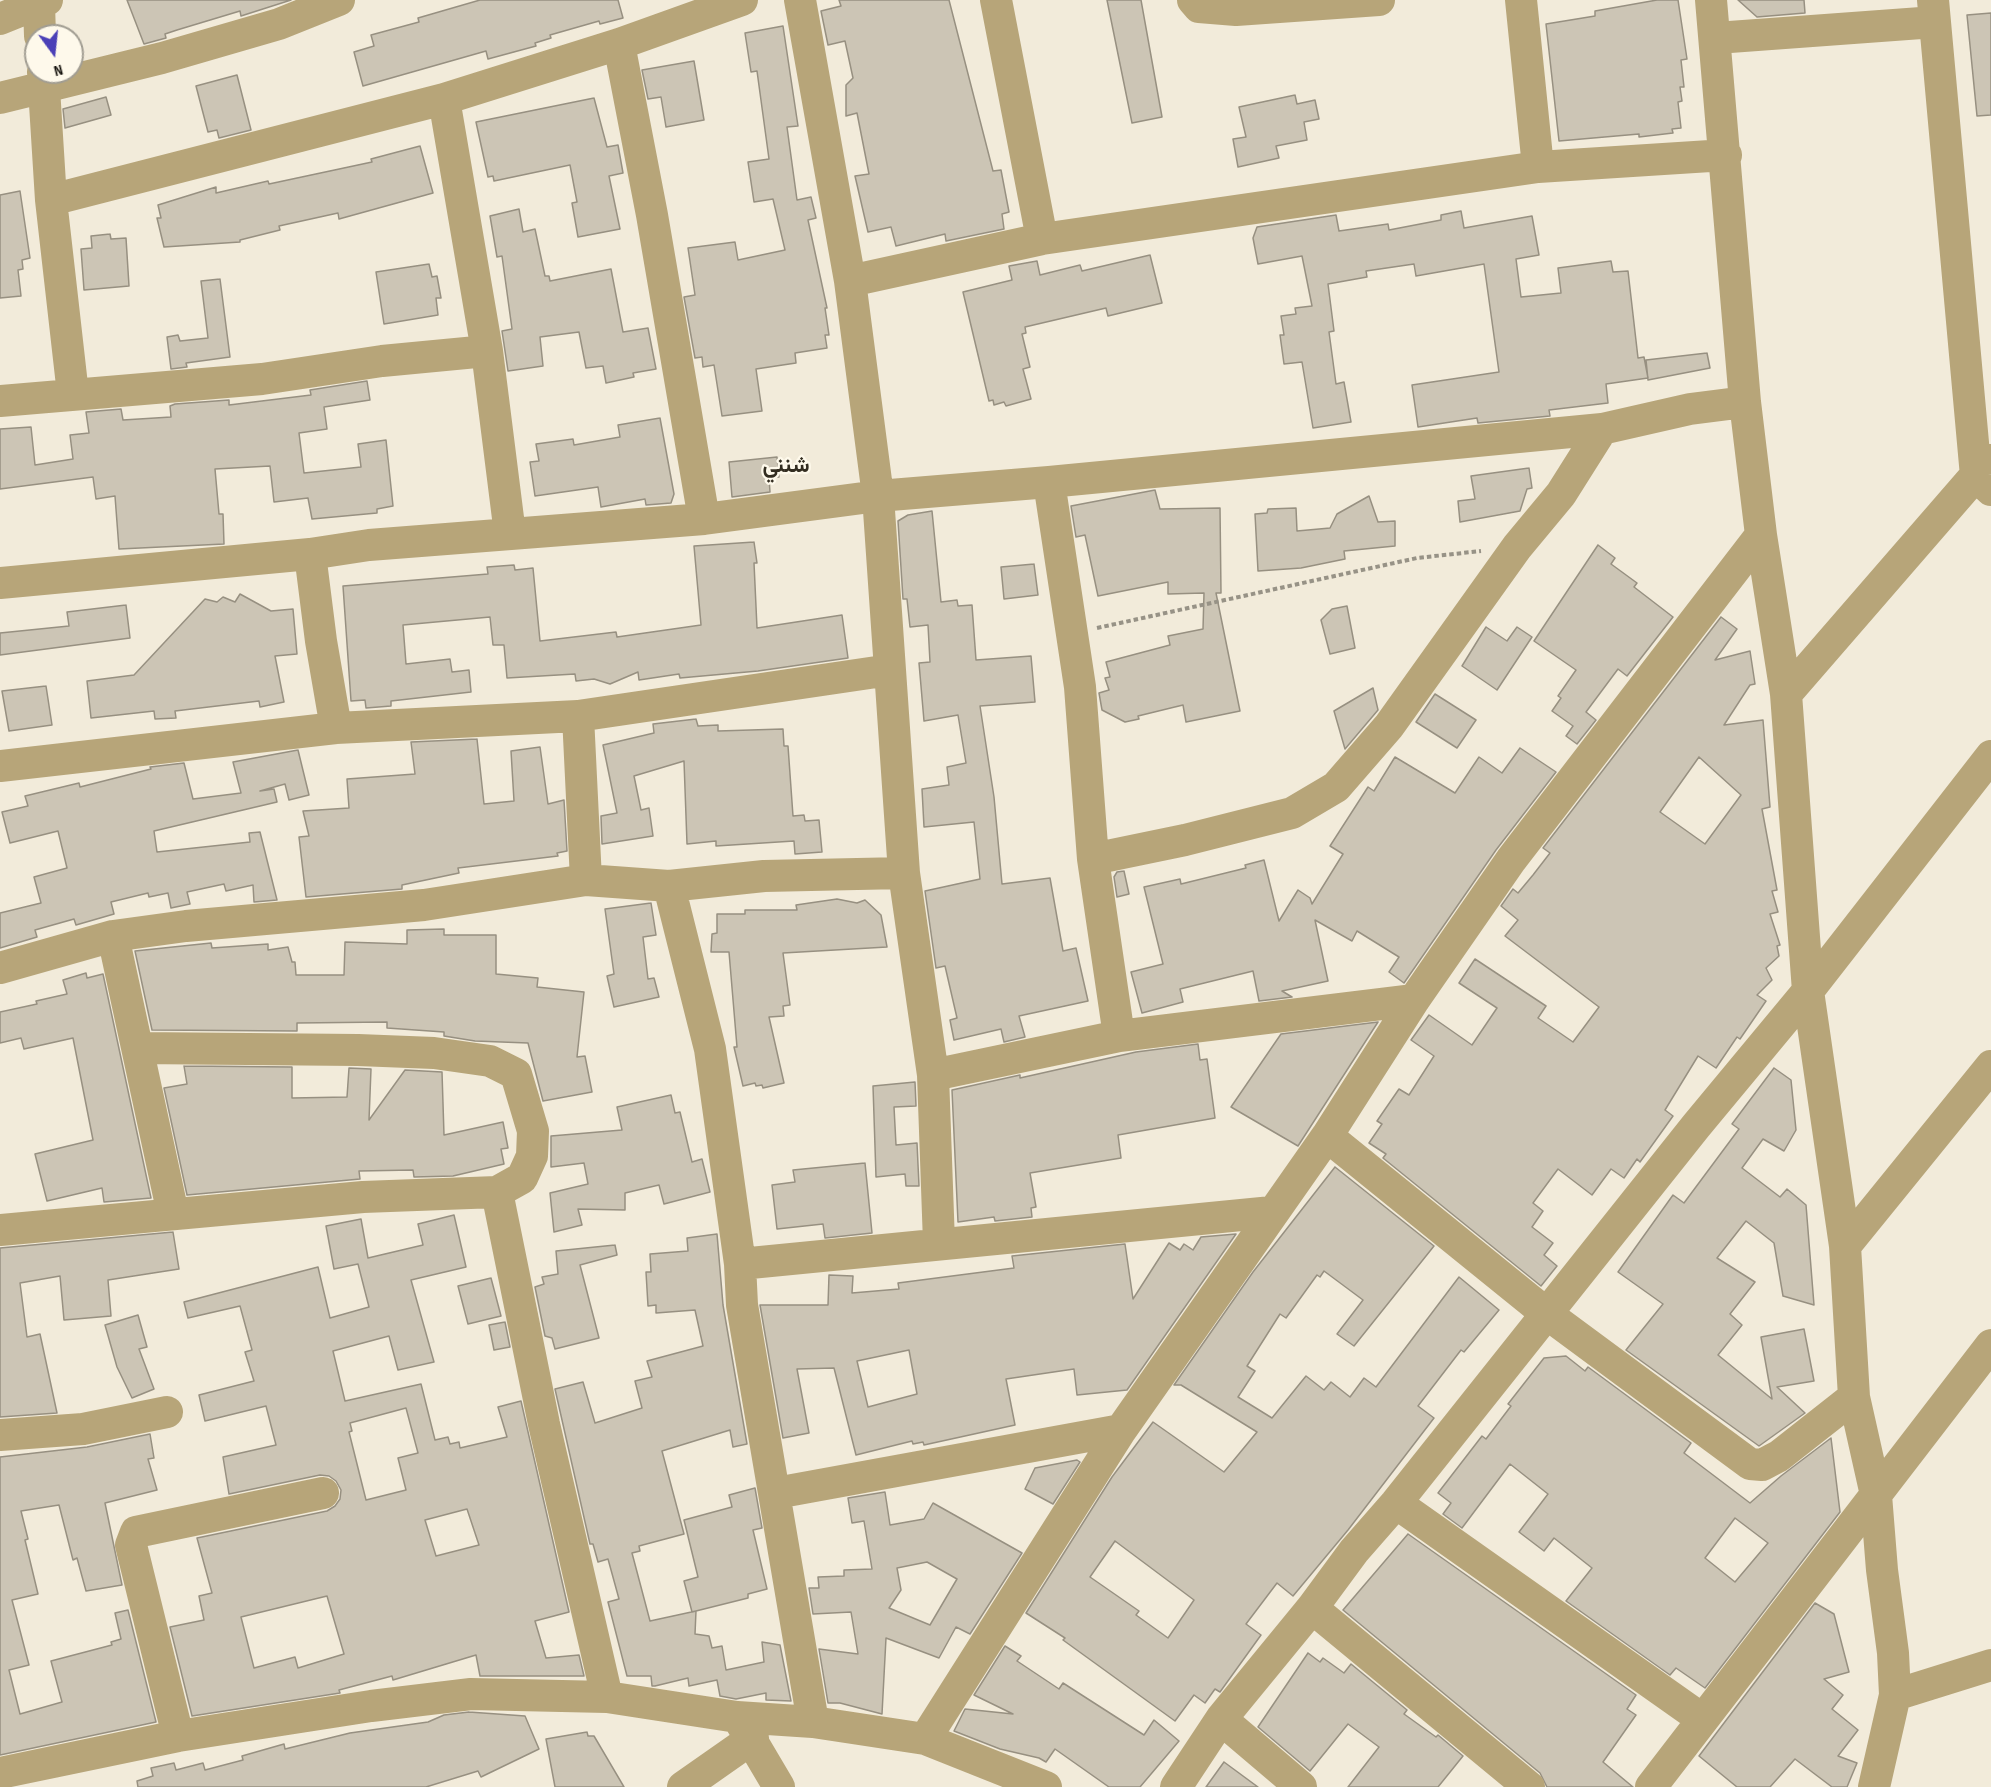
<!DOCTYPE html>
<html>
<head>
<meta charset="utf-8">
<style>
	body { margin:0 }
	#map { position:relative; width:1991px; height:1787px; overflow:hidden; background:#f2ebda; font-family:"Sofia Sans Condensed",sans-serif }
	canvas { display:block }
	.north { position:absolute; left:24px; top:24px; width:60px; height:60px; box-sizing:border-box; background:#fef9eb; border:2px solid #a19d92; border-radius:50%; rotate:165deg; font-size:16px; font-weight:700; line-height:24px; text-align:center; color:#15120d }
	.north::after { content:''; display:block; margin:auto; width:21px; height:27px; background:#4b40b7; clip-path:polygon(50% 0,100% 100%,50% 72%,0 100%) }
</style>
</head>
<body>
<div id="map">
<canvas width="1991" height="1787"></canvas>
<div class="north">N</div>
</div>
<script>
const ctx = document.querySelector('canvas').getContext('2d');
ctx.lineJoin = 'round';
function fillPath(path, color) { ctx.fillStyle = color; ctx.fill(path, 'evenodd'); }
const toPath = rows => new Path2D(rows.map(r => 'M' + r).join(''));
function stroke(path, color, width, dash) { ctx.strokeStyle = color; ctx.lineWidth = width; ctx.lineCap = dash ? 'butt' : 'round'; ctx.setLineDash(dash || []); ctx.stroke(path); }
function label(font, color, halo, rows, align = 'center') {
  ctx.font = font + ' "Sofia Sans Condensed",Vazirmatn,sans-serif'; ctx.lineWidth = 4.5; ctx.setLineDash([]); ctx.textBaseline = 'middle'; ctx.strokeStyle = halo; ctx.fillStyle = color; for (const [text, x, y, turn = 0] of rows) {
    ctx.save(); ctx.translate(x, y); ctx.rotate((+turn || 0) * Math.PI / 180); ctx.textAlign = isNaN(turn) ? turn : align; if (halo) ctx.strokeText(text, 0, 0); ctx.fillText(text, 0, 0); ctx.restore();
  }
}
const building = toPath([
	[127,0,291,0,241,16,240,11,177,30,165,34,166,38,144,44,127,0],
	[480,0,618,0,623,18,600,24,599,21,550,35,551,38,535,43,536,46,488,59,486,51,363,86,354,52,374,46,371,35,419,22,418,18,480,0],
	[839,0,949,0,993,171,1001,170,1009,212,1002,214,1004,229,946,241,945,234,896,246,891,227,868,232,855,176,869,174,857,113,846,116,846,85,853,78,845,41,828,45,821,11,841,6,839,0],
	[1107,0,1141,0,1162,117,1132,123,1107,0],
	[1657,0,1678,0,1687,59,1681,60,1684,87,1680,87,1682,101,1678,102,1681,128,1672,129,1673,133,1639,137,1639,134,1559,141,1546,24,1595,16,1595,11,1657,0],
	[1738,0,1804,0,1805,13,1757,17,1738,0],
	[1991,13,1991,115,1977,116,1967,15,1991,13],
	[783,26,798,126,787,127,797,200,811,197,816,218,808,220,827,308,825,308,829,335,825,335,827,348,795,353,796,363,756,369,762,411,722,416,714,365,703,367,702,357,695,358,684,297,695,295,688,248,735,242,738,260,785,250,773,199,754,202,748,162,769,159,757,71,751,72,745,33,783,26],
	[694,61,704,120,666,127,661,97,648,99,642,70,694,61],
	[237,75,251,130,219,138,217,130,208,132,196,86,237,75],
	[1295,95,1297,104,1315,100,1319,119,1304,122,1307,140,1276,146,1279,158,1238,167,1233,139,1246,137,1239,107,1295,95],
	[106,97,111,115,65,128,63,109,106,97],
	[594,98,607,147,618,145,623,173,609,176,620,229,578,237,572,203,577,202,570,165,494,181,493,176,488,177,476,122,594,98],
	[420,146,433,193,339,219,338,213,279,226,280,230,240,240,240,242,164,247,157,218,161,218,158,205,216,187,216,193,268,181,269,184,372,162,371,159,420,146],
	[20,191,30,258,22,260,23,269,18,270,21,296,0,298,0,195,20,191],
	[519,209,523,232,535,229,545,276,549,276,550,281,611,269,623,332,648,328,656,369,633,373,634,377,606,383,603,366,586,368,579,332,540,337,543,366,508,371,502,331,512,329,502,256,497,257,490,216,519,209],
	[1461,211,1464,228,1532,216,1539,255,1516,259,1521,297,1561,293,1558,268,1611,261,1613,272,1628,271,1638,358,1644,357,1648,378,1606,384,1608,403,1549,410,1550,416,1478,423,1477,418,1418,427,1412,385,1499,372,1484,264,1416,276,1414,264,1366,271,1367,277,1328,284,1334,331,1329,332,1336,384,1344,382,1351,422,1313,428,1302,362,1284,364,1280,335,1284,335,1281,316,1296,314,1295,308,1312,306,1302,256,1258,264,1253,238,1257,227,1336,215,1339,231,1388,224,1389,230,1441,220,1441,215,1461,211],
	[110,234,111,239,126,238,129,286,84,290,81,249,92,248,91,236,110,234],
	[1150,255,1162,303,1108,316,1106,308,1025,327,1026,333,1022,334,1030,367,1023,369,1031,399,1006,406,1004,402,994,405,993,400,989,401,963,292,1012,280,1009,266,1037,261,1040,275,1080,265,1082,271,1150,255],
	[429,264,432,277,437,276,441,298,436,298,438,315,384,324,376,272,429,264],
	[220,279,230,357,186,363,187,367,171,369,167,337,178,335,180,341,208,338,201,281,220,279],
	[1707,353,1710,368,1648,380,1646,360,1707,353],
	[367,381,370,400,324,407,327,429,299,433,304,473,361,467,358,444,386,440,393,506,377,509,377,513,312,519,308,498,274,502,270,466,215,469,219,514,223,514,224,544,119,549,115,496,96,499,93,477,0,489,0,429,31,427,35,465,73,459,70,435,89,433,86,412,121,409,123,420,171,417,170,406,175,404,229,400,229,405,311,395,310,390,367,381],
	[660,418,674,494,671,503,646,505,645,499,601,507,598,487,535,496,530,462,539,461,536,444,573,439,574,445,620,437,618,425,660,418],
	[777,457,779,477,769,478,770,492,732,497,729,462,777,457],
	[1529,468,1532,488,1527,489,1520,511,1460,522,1458,501,1475,499,1471,476,1529,468],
	[1155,490,1160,509,1220,508,1221,593,1216,593,1240,711,1186,722,1183,705,1138,716,1139,719,1125,722,1102,710,1099,693,1109,690,1105,678,1110,677,1106,662,1170,645,1168,636,1203,629,1204,593,1168,594,1168,582,1098,596,1085,535,1076,537,1071,506,1155,490],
	[1369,496,1378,522,1395,521,1395,546,1344,551,1345,559,1301,568,1258,571,1255,514,1267,513,1268,509,1296,508,1297,531,1330,528,1337,514,1369,496],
	[932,511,941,602,957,600,958,606,972,605,976,660,1031,656,1035,702,980,706,994,797,1002,884,1050,878,1063,951,1076,948,1088,1001,1019,1016,1025,1037,1004,1042,1001,1029,954,1040,950,1020,957,1018,945,966,936,968,925,891,980,879,974,822,924,827,922,789,949,785,947,767,966,763,958,715,924,721,919,663,930,662,928,625,910,627,907,599,903,599,898,521,908,515,932,511],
	[754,542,757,563,754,563,757,628,842,615,848,658,758,671,680,678,679,674,639,680,638,672,610,684,594,679,576,681,575,674,507,678,504,645,493,645,490,617,403,625,406,664,450,659,452,672,469,670,471,692,391,701,391,706,366,708,365,700,351,701,343,586,488,574,487,567,514,565,515,570,533,568,540,641,616,632,617,637,701,625,694,546,754,542],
	[1598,545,1615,558,1611,564,1637,583,1634,587,1673,617,1627,676,1618,669,1586,712,1596,720,1577,744,1566,736,1573,726,1552,711,1561,698,1558,696,1576,670,1534,641,1598,545],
	[1034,564,1038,595,1004,599,1001,567,1034,564],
	[240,594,271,611,293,609,297,654,275,656,284,702,260,707,259,701,175,711,176,718,155,719,154,711,91,718,87,681,134,675,205,599,217,602,223,597,235,602,240,594],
	[126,605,130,638,0,655,0,633,69,626,67,612,126,605],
	[1347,606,1355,648,1330,654,1321,620,1332,609,1347,606],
	[1721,617,1737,629,1715,660,1750,651,1755,684,1750,685,1724,725,1763,720,1770,807,1762,809,1777,890,1772,891,1778,912,1770,914,1780,945,1777,946,1779,956,1766,968,1772,980,1757,995,1766,1001,1740,1039,1737,1037,1716,1068,1698,1056,1665,1110,1673,1116,1640,1162,1637,1159,1624,1178,1611,1169,1592,1195,1558,1169,1533,1203,1543,1211,1532,1227,1553,1243,1544,1255,1557,1266,1541,1286,1383,1158,1386,1154,1369,1143,1382,1124,1377,1121,1399,1089,1409,1095,1434,1056,1411,1040,1429,1015,1472,1045,1497,1008,1459,983,1475,959,1546,1006,1538,1018,1573,1042,1599,1007,1505,936,1518,920,1501,906,1513,889,1518,893,1533,875,1550,853,1543,848,1721,617],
	[1699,757,1741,795,1705,844,1660,812,1699,757],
	[1486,627,1507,641,1517,627,1532,637,1497,690,1462,666,1486,627],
	[46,686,52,725,9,731,2,691,46,686],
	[1373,688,1378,710,1345,749,1334,711,1373,688],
	[1435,694,1476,720,1457,748,1416,722,1435,694],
	[696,719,698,726,718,725,718,731,783,729,784,746,788,746,793,816,804,815,805,821,819,820,822,852,795,854,794,841,716,846,716,841,687,844,684,761,634,776,641,810,649,808,653,836,602,844,601,816,617,813,603,745,654,733,653,724,696,719],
	[477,739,484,804,514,801,511,751,540,747,548,804,564,800,567,851,557,853,558,856,458,868,459,873,402,885,402,889,306,897,299,837,309,836,303,811,349,808,347,779,415,774,411,742,477,739],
	[1520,748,1556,772,1496,850,1404,983,1389,972,1399,957,1357,931,1352,941,1315,920,1328,981,1282,991,1292,997,1259,1001,1253,971,1180,989,1183,1002,1142,1013,1131,972,1163,964,1144,887,1180,879,1181,884,1246,868,1245,865,1264,860,1279,921,1298,890,1310,898,1312,904,1343,854,1330,846,1368,787,1374,791,1395,757,1455,793,1479,757,1502,773,1520,748],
	[298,750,309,795,289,800,285,784,260,791,274,789,277,802,154,831,157,852,250,842,249,833,260,832,277,900,254,902,253,885,226,891,224,884,187,892,190,904,171,908,168,893,149,897,148,893,111,902,114,914,76,925,74,919,35,930,37,937,0,948,0,913,41,903,34,877,67,868,58,831,10,843,2,812,28,806,25,796,79,783,80,787,151,769,150,767,184,763,193,799,241,793,233,762,298,750],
	[1124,871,1129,894,1117,897,1114,877,1117,872,1124,871],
	[837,899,857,903,865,900,881,915,887,947,783,953,790,1005,783,1006,784,1016,769,1017,784,1083,763,1088,762,1085,756,1086,755,1083,743,1086,734,1047,737,1047,729,952,711,952,712,934,717,933,717,914,745,914,745,910,797,910,796,905,837,899],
	[651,903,656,935,643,937,648,979,654,978,659,997,614,1007,607,976,614,974,605,909,651,903],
	[444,929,444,935,496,935,496,974,538,978,537,987,584,992,577,1057,585,1056,592,1092,543,1101,528,1043,475,1041,444,1036,444,1032,387,1028,387,1022,297,1023,297,1031,152,1030,135,951,211,943,212,948,268,944,268,950,288,947,292,962,295,962,296,975,344,975,345,942,407,944,407,930,444,929],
	[86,973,87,978,103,974,151,1198,104,1202,102,1188,47,1201,35,1154,93,1140,73,1038,24,1049,21,1038,0,1043,0,1012,37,1004,36,1001,67,994,63,980,86,973],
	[1378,1022,1298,1146,1231,1107,1281,1034,1378,1022],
	[1198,1044,1200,1060,1207,1059,1215,1118,1118,1135,1121,1158,1030,1173,1036,1207,1031,1208,1032,1217,995,1221,994,1217,958,1222,952,1090,1020,1075,1020,1078,1136,1052,1198,1044],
	[184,1066,292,1067,292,1098,347,1097,349,1068,371,1069,369,1120,405,1070,442,1072,444,1135,503,1122,508,1148,501,1149,504,1164,453,1176,414,1177,413,1170,359,1171,360,1179,187,1195,164,1088,187,1084,184,1066],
	[1774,1068,1791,1080,1796,1130,1784,1151,1763,1139,1742,1168,1780,1197,1787,1189,1806,1205,1814,1305,1783,1296,1774,1243,1746,1221,1717,1258,1755,1282,1730,1314,1742,1325,1718,1355,1772,1399,1761,1337,1804,1329,1814,1381,1777,1387,1805,1413,1759,1446,1626,1350,1663,1304,1618,1272,1673,1195,1684,1203,1739,1129,1732,1124,1774,1068],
	[915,1082,916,1106,894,1107,896,1145,917,1143,919,1186,906,1186,905,1174,876,1177,873,1086,915,1082],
	[671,1095,675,1113,680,1112,692,1162,702,1159,710,1192,664,1204,659,1185,625,1193,625,1210,578,1209,582,1225,554,1232,550,1193,588,1184,584,1163,551,1167,551,1136,622,1130,617,1107,671,1095],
	[865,1163,872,1233,825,1238,823,1224,777,1229,772,1185,795,1182,793,1170,865,1163],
	[1335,1167,1434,1246,1354,1346,1337,1334,1363,1300,1324,1271,1320,1277,1317,1275,1286,1318,1280,1314,1247,1366,1255,1371,1238,1397,1272,1418,1306,1376,1324,1390,1331,1382,1350,1397,1364,1378,1376,1387,1459,1277,1499,1310,1464,1352,1461,1350,1418,1406,1434,1418,1348,1530,1293,1596,1277,1583,1246,1624,1261,1635,1220,1692,1215,1689,1205,1703,1194,1695,1175,1721,1063,1640,1065,1638,1026,1613,1112,1477,1153,1422,1224,1472,1257,1432,1181,1385,1174,1385,1253,1272,1335,1167],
	[1115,1541,1194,1600,1168,1638,1136,1615,1139,1611,1090,1577,1115,1541],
	[454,1215,466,1267,411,1280,434,1362,398,1370,389,1336,333,1351,345,1401,421,1384,435,1440,448,1437,450,1444,459,1442,460,1448,507,1437,498,1407,521,1401,569,1612,535,1621,546,1658,579,1655,584,1676,480,1676,476,1655,393,1680,392,1676,339,1690,340,1693,192,1716,170,1627,204,1620,199,1596,212,1593,197,1538,327,1511,335,1506,340,1499,341,1490,336,1481,329,1476,320,1475,229,1494,223,1457,276,1445,266,1406,205,1421,199,1395,254,1381,245,1352,252,1350,240,1306,188,1318,184,1302,318,1267,330,1318,369,1307,358,1264,334,1269,326,1226,361,1219,368,1258,423,1245,418,1224,454,1215],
	[406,1408,418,1453,398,1458,406,1490,366,1500,349,1432,352,1431,350,1423,406,1408],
	[467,1509,479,1545,436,1556,425,1520,467,1509],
	[327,1596,344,1654,298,1668,295,1657,254,1668,241,1617,327,1596],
	[173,1232,179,1269,108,1280,111,1316,64,1320,60,1276,20,1283,27,1337,40,1334,57,1413,0,1417,0,1248,173,1232],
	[717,1234,723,1305,747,1444,733,1447,730,1430,662,1451,684,1534,639,1546,640,1551,632,1553,650,1621,696,1611,695,1634,709,1636,712,1648,722,1646,726,1670,764,1662,762,1642,780,1645,791,1701,766,1700,766,1693,736,1699,720,1696,717,1680,689,1686,688,1678,655,1686,652,1686,651,1676,627,1676,608,1602,619,1599,608,1559,598,1562,593,1544,590,1544,555,1389,583,1382,595,1423,642,1408,635,1381,652,1377,647,1361,703,1346,695,1310,656,1313,656,1305,648,1306,646,1272,651,1272,650,1254,688,1251,687,1238,717,1234],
	[1236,1234,1127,1390,1077,1395,1074,1369,1006,1379,1015,1425,924,1445,923,1442,913,1444,912,1441,856,1455,834,1368,797,1369,809,1433,783,1438,760,1305,828,1305,829,1275,853,1276,852,1293,899,1289,898,1283,1014,1268,1012,1256,1125,1244,1133,1299,1169,1243,1180,1250,1184,1244,1193,1250,1201,1237,1236,1234],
	[909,1350,917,1394,868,1407,857,1361,909,1350],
	[615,1245,617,1255,580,1265,599,1338,555,1349,552,1338,545,1336,535,1287,544,1284,542,1277,558,1274,556,1251,615,1245],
	[491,1278,501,1316,468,1324,458,1286,491,1278],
	[138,1315,147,1347,139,1349,154,1389,132,1398,117,1367,105,1325,138,1315],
	[505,1322,510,1347,494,1350,489,1325,505,1322],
	[1566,1356,1585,1371,1588,1367,1691,1443,1684,1453,1750,1503,1781,1476,1831,1438,1840,1512,1705,1688,1676,1668,1670,1675,1566,1601,1592,1568,1554,1538,1544,1551,1519,1532,1548,1494,1510,1464,1462,1528,1443,1514,1451,1503,1438,1493,1482,1436,1486,1439,1511,1406,1508,1404,1544,1358,1566,1356],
	[1735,1518,1768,1543,1735,1582,1705,1558,1735,1518],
	[150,1434,154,1458,148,1459,157,1490,105,1503,122,1585,86,1591,77,1558,73,1560,59,1505,21,1511,28,1539,25,1540,38,1594,12,1600,29,1665,9,1670,20,1714,62,1702,51,1661,112,1645,111,1642,121,1639,115,1613,128,1610,156,1722,0,1755,0,1457,87,1447,150,1434],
	[1077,1460,1080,1462,1053,1504,1025,1489,1035,1468,1077,1460],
	[755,1488,762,1528,753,1530,767,1589,748,1594,748,1598,692,1612,684,1581,698,1577,684,1520,732,1507,729,1495,755,1488],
	[885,1492,890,1525,924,1519,933,1503,1022,1553,970,1634,956,1627,939,1658,886,1638,882,1714,840,1703,828,1703,819,1649,858,1654,851,1612,813,1614,809,1588,819,1588,818,1577,844,1576,844,1570,872,1569,864,1521,852,1523,848,1498,885,1492],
	[927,1562,957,1579,930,1625,889,1608,901,1590,897,1568,927,1562],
	[1408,1534,1636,1695,1627,1709,1636,1715,1603,1762,1633,1787,1547,1787,1540,1773,1343,1610,1408,1534],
	[1815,1603,1834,1614,1849,1672,1824,1679,1843,1695,1832,1709,1858,1730,1838,1756,1857,1763,1847,1787,1832,1787,1795,1759,1770,1787,1737,1787,1699,1756,1815,1603],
	[1005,1646,1021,1656,1017,1661,1059,1689,1063,1683,1144,1735,1154,1720,1179,1741,1140,1787,1109,1787,1055,1749,1046,1762,1039,1758,1000,1749,954,1731,965,1709,1013,1714,974,1695,1005,1646],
	[1308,1653,1320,1662,1323,1658,1344,1673,1351,1664,1407,1710,1404,1714,1436,1737,1438,1735,1463,1756,1438,1787,1348,1787,1379,1747,1348,1724,1310,1771,1258,1727,1308,1653],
	[469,1712,525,1716,539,1749,481,1777,478,1771,426,1787,138,1787,137,1781,153,1776,151,1768,174,1763,176,1770,203,1763,205,1770,243,1760,242,1756,284,1744,285,1749,350,1733,428,1722,444,1715,469,1712],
	[587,1732,588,1736,594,1736,624,1787,555,1787,546,1739,587,1732],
	[1224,1762,1258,1787,1206,1787,1224,1762]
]);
const path = toPath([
	[1097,628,1417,558,1481,551]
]);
const minor = toPath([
	[800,0,850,281,878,496,904,873,933,1075,939,1243],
	[996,0,1042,239],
	[1193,0,1199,7,1236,10,1379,0],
	[1711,0,1745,402,1761,535,1786,694,1808,991,1845,1246,1854,1397,1876,1495,1882,1570,1893,1653,1895,1695,1874,1787],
	[1933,0,1976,476,1991,490],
	[39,4,40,36],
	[0,19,47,0],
	[1716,38,1935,22],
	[619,44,652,215,704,519],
	[43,72,51,200,73,394],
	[0,98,162,58,279,24,339,0],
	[444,99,487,351,510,534],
	[1538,167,1726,155],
	[51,200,444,99,619,44,742,0],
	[850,281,1042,239,1538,167,1521,0],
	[0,401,262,379,382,361,487,351],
	[1049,482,1080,687,1093,859,1119,1036],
	[310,554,321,641,336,728,578,716,890,670],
	[0,583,310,554,369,545,704,519,878,496,1049,482,1602,429,1690,409,1745,402],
	[1786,694,1989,460],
	[578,716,586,880],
	[0,766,336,728],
	[1093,859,1185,840,1292,813,1336,787,1389,726,1517,547,1561,494,1602,429],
	[669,886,710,1049,740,1264,742,1305,813,1722],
	[0,968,113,936],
	[933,1075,1119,1036,1414,1000],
	[1327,1136,1547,1314,1750,1464,1762,1465,1779,1456,1854,1397],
	[497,1192,544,1424,607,1697],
	[173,1214,113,936,186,926,424,905,586,880,669,886,764,876,904,873],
	[0,1230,363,1197,497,1192,522,1178,532,1156,533,1131,516,1074,490,1061,434,1053,358,1050,138,1048],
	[1845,1246,1991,1066],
	[740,1264,1272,1212],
	[0,1435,83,1429,167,1412],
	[776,1493,1121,1430],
	[1396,1503,1702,1719],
	[1312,1608,1529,1787],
	[1895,1695,1991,1665],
	[1221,1719,1301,1787],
	[740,1721,779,1787],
	[178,1736,131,1545,136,1532,323,1493],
	[925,1739,1121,1430,1327,1136,1414,1000,1511,860,1761,535],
	[0,1773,178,1736,371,1706,471,1694,607,1697,737,1717,813,1722,925,1739,1046,1787],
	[683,1787,753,1738],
	[1176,1787,1221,1719,1312,1608,1354,1551,1396,1503,1696,1126,1808,991,1991,756],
	[1651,1787,1991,1345]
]);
const districtNames = [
	["شنني",786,466]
];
fillPath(building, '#ccc5b5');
stroke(building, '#979081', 1.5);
stroke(path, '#979286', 4, [4.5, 3]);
stroke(minor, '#b7a579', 32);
label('bold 22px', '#332d20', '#fef9eb', districtNames);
</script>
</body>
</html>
